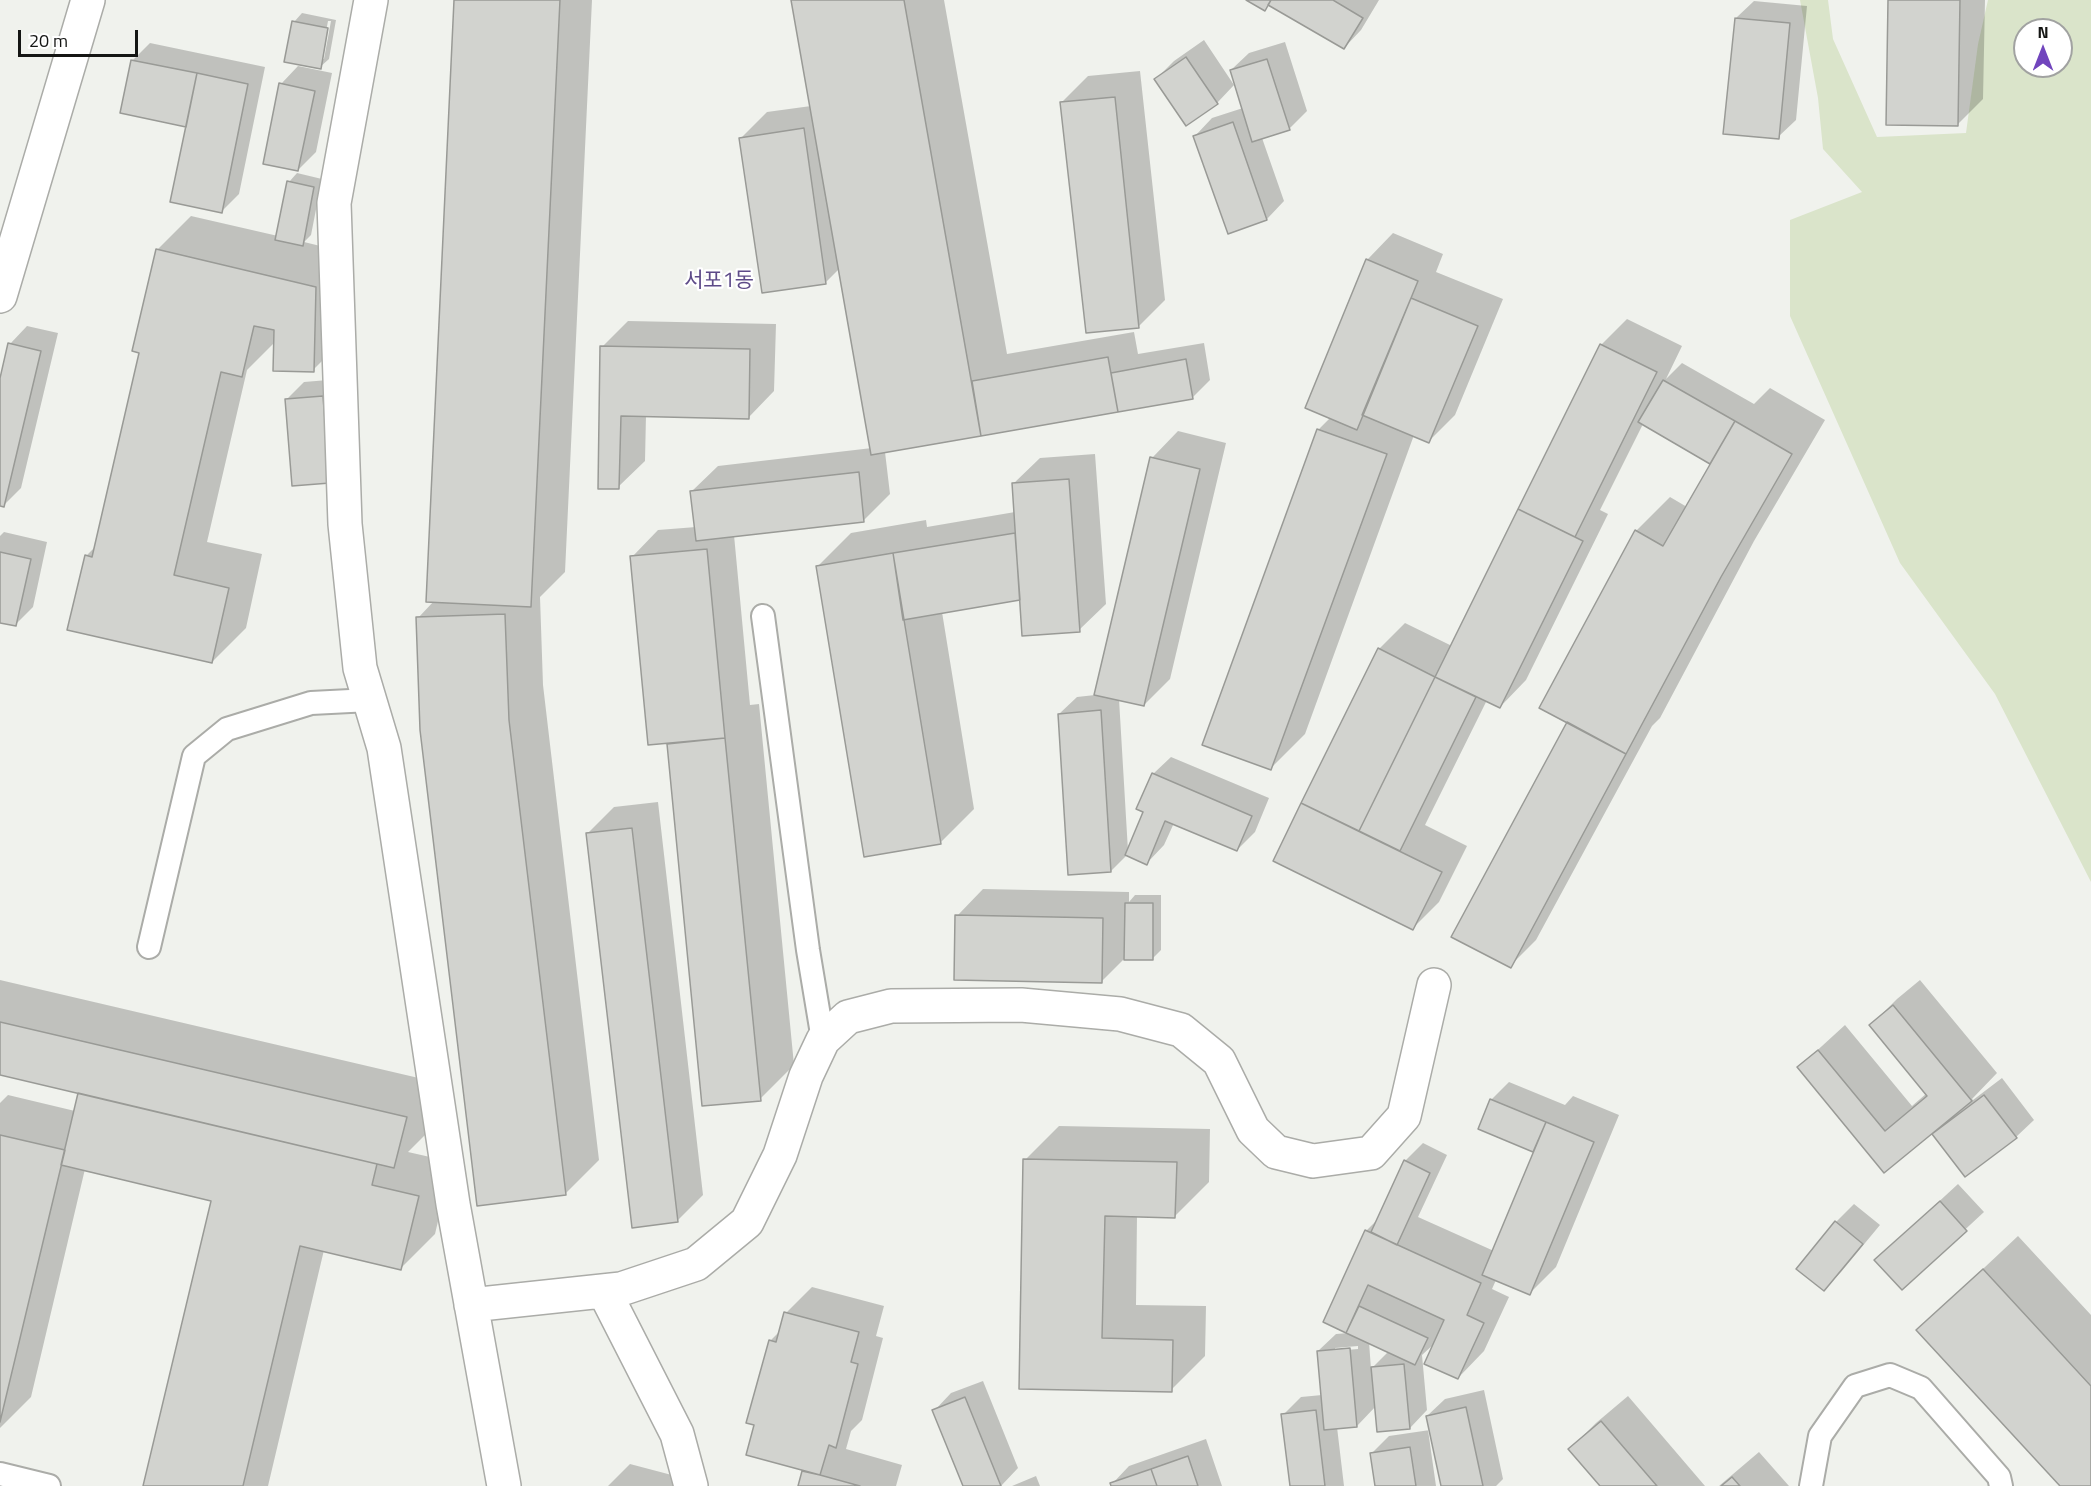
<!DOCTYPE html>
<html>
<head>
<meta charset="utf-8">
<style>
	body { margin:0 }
	#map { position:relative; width:2091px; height:1486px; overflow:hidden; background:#f0f2ed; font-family:"Titillium Web",sans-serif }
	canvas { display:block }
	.north { position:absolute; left:2013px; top:18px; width:60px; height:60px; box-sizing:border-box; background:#fff; border:2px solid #a1a2a1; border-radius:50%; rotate:0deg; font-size:16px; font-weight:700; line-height:24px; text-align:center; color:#151614 }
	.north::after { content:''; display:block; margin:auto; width:21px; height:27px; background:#7145bd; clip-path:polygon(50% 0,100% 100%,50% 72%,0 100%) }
	.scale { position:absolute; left:18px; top:30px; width:120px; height:27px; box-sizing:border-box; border:3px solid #151614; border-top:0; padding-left:8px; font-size:18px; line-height:21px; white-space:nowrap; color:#151614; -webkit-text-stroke:4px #fff; paint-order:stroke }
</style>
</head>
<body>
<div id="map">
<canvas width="2091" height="1486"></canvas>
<div class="north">N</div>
<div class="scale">20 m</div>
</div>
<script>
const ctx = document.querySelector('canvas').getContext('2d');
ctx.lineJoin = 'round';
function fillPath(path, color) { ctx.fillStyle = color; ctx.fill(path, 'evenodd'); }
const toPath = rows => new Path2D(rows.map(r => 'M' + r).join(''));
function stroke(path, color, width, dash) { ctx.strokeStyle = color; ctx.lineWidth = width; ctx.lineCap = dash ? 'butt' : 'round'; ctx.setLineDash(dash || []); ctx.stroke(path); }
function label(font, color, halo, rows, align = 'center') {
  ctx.font = font + ' "Titillium Web","Noto Sans KR",sans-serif'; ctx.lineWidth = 4.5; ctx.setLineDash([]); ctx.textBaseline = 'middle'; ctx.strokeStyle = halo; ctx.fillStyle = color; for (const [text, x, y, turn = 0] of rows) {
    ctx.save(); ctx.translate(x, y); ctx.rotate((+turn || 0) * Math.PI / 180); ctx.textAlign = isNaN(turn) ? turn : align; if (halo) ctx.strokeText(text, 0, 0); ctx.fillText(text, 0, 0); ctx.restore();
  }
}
const green = toPath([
	[1800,0,1828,0,1833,39,1877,137,1966,133,1978,44,1988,0,2091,0,2091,882,1995,694,1900,563,1790,316,1790,220,1862,192,1823,149,1818,98],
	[2025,30,2061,30,2061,66,2025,66]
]);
const shadow = toPath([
	[456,0,592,0,565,572,540,597,543,685,599,1160,565,1194,418,618,434,601],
	[792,0,944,0,1007,354,1134,332,1138,354,1204,343,1210,380,1192,398,885,452,890,494,864,520,734,535,750,705,759,704,794,1065,760,1099,668,744,671,741,632,557,658,530,696,527,691,492,718,466,872,448,840,268,825,283,741,138,767,112,811,106],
	[1249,0,1379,0,1361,30,1344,48,1270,4,1265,9],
	[1890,0,1985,0,1983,99,1957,125],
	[1754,1,1807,6,1796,120,1778,137,1736,18],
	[302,13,336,20,329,59,320,67,294,22],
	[328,21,331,21,324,59,321,59],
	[1204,40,1234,85,1217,103,1156,79,1174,61],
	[1285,42,1307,111,1289,129,1262,138,1284,201,1267,219,1195,136,1212,118,1243,108,1231,70,1249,53],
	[150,43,265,67,239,194,222,211,188,126,132,61],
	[298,66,332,73,316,152,298,170,281,84],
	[1140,71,1165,300,1139,326,1062,102,1088,76],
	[297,173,322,179,311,235,304,242,349,253,347,336,313,370,275,342,247,370,207,542,262,554,246,628,212,662,86,556,96,546,141,352,157,250,191,216,278,236,289,182],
	[1393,233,1443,254,1436,272,1503,299,1455,415,1429,441,1414,435,1305,734,1271,768,1318,430,1331,417,1367,260],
	[1627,319,1682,346,1666,379,1682,363,1754,404,1770,388,1825,420,1754,541,1660,718,1652,726,1536,940,1510,966,1569,722,1636,531,1670,497,1687,507,1712,463,1643,424,1600,510,1608,514,1526,680,1500,707,1487,700,1425,825,1467,846,1439,902,1413,928,1275,860,1379,649,1405,623,1452,646,1601,345],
	[628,321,776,324,774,391,748,418,646,415,645,461,618,487,602,347],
	[27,326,58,333,21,488,4,505,0,505,0,385,10,344],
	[340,379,347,464,286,400,304,382],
	[1178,431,1226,443,1170,679,1144,705,1119,699,1128,851,1145,811,1153,774,1171,757,1269,798,1255,832,1237,850,1174,823,1164,845,1147,863,1127,855,1111,871,1059,714,1077,697,1095,695,1152,458],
	[1095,454,1106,604,1079,630,1022,599,942,612,974,809,940,843,817,567,851,533,926,520,927,527,1015,512,1013,484,1040,458],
	[4,532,47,542,33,607,15,625,0,621,0,536],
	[658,802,703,1195,677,1221,588,833,614,807],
	[983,889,1129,892,1129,902,1135,895,1161,895,1161,950,1152,959,1124,959,1101,982,957,916],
	[0,980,440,1083,428,1132,408,1152,452,1162,435,1234,401,1268,324,1250,268,1486,145,1486,213,1199,85,1169,31,1397,0,1428,0,1103,8,1095,75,1111,80,1092,0,1073],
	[1920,980,1997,1073,1972,1099,1973,1100,2002,1078,2034,1120,2016,1137,1966,1175,1934,1134,1941,1127,1939,1125,1884,1171,1799,1067,1845,1025,1912,1106,1927,1093,1871,1025,1897,999],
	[1509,1082,1565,1105,1573,1096,1619,1115,1556,1267,1530,1293,1496,1280,1492,1289,1509,1297,1484,1351,1458,1378,1435,1343,1422,1355,1427,1410,1410,1428,1376,1406,1357,1426,1337,1427,1344,1486,1291,1486,1283,1415,1301,1397,1322,1395,1318,1351,1336,1334,1349,1333,1325,1322,1366,1231,1378,1219,1405,1161,1423,1143,1447,1155,1418,1217,1494,1251,1535,1151,1480,1128,1492,1099],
	[1369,1342,1389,1351,1371,1369],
	[1358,1346,1358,1349,1335,1351,1335,1348],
	[1059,1126,1210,1129,1209,1182,1175,1216,1137,1216,1136,1305,1206,1306,1205,1356,1171,1390,1020,1387,1025,1160],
	[1958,1184,1984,1212,1902,1288,1894,1243],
	[1854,1204,1880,1225,1841,1272,1824,1289,1798,1269,1836,1222],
	[2018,1236,2091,1315,2091,1486,2063,1486,1918,1330],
	[812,1287,884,1306,876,1336,883,1338,862,1420,851,1431,846,1449,902,1465,896,1486,800,1486,804,1470,756,1424,770,1341,781,1330,786,1313],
	[983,1381,1018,1468,1001,1486,964,1486,934,1411,951,1393],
	[1484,1390,1503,1479,1496,1486,1442,1486,1430,1430,1428,1430,1436,1486,1376,1486,1371,1454,1389,1436,1430,1430,1427,1416,1445,1399],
	[1628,1396,1705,1486,1602,1486,1570,1449,1596,1423],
	[1206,1439,1222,1486,1112,1486,1112,1484,1129,1466],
	[1759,1452,1789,1486,1719,1486],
	[630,1464,702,1483,701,1486,608,1486],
	[1036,1476,1040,1486,1012,1486]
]);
const building = toPath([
	[454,0,560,0,531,607,426,602,454,0],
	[791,0,904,0,981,436,871,455,791,0],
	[1246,0,1271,0,1265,11,1246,0],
	[1271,0,1333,0,1363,18,1344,49,1268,5,1271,0],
	[1888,0,1960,0,1958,126,1886,125,1888,0],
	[1735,18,1790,23,1779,139,1723,134,1735,18],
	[292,21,328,28,321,69,284,62,292,21],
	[1186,57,1218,104,1186,126,1154,79,1186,57],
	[1267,59,1290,130,1252,142,1230,70,1267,59],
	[131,60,197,73,186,127,120,113,131,60],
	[197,73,248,84,222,213,170,202,197,73],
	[279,83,315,91,298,171,263,164,279,83],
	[1115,97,1139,328,1086,333,1060,102,1115,97],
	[1233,122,1267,220,1228,234,1193,136,1233,122],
	[804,128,826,284,762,293,739,138,804,128],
	[287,181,314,187,303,246,275,240,287,181],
	[156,249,316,287,314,372,273,371,274,330,254,326,242,377,221,372,174,575,229,588,212,663,67,630,85,555,92,557,139,353,132,351,156,249],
	[1366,259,1418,281,1357,430,1305,408,1366,259],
	[1411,298,1478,326,1429,443,1362,415,1411,298],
	[8,343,41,351,4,507,0,506,0,378,8,343],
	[1600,344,1657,372,1575,537,1518,509,1600,344],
	[600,346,750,349,749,419,621,416,619,489,598,489,600,346],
	[1108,357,1118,412,981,436,972,381,1108,357],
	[1186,359,1193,399,1118,412,1111,373,1186,359],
	[1663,380,1735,421,1710,464,1638,422,1663,380],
	[323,396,330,483,292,486,285,399,323,396],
	[1735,421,1792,454,1721,577,1626,754,1539,708,1635,530,1663,546,1735,421],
	[1317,429,1387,454,1271,770,1202,745,1317,429],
	[1150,457,1200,469,1144,706,1094,695,1150,457],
	[859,472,864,522,696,541,690,491,859,472],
	[1069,479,1080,632,1022,636,1012,483,1069,479],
	[1518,509,1583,541,1500,708,1435,677,1518,509],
	[1015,533,1020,600,903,620,893,553,1015,533],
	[707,549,725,738,648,745,630,556,707,549],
	[0,552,31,559,16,626,0,623,0,552],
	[893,553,941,844,864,857,816,566,893,553],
	[505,614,509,720,566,1195,477,1206,420,730,416,617,505,614],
	[1378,648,1435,677,1359,831,1301,803,1378,648],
	[1435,677,1476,697,1400,851,1359,831,1435,677],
	[1101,710,1111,872,1068,875,1058,714,1101,710],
	[1567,722,1626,754,1511,968,1451,937,1567,722],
	[725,738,761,1101,702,1106,667,744,725,738],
	[1152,773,1252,816,1237,851,1165,821,1147,865,1125,855,1143,812,1136,809,1152,773],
	[1301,803,1442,872,1413,930,1273,861,1301,803],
	[632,828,678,1222,632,1228,586,833,632,828],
	[1125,903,1153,903,1153,960,1124,960,1125,903],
	[955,915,1103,918,1102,983,954,980,955,915],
	[1893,1005,1972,1101,1884,1173,1797,1067,1818,1050,1885,1131,1927,1096,1869,1025,1893,1005],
	[0,1022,407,1117,394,1168,0,1075,0,1022],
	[78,1093,377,1164,372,1185,419,1196,401,1270,300,1246,243,1486,143,1486,211,1201,61,1165,78,1093],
	[1984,1095,2017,1138,1965,1177,1932,1134,1984,1095],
	[1490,1099,1546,1122,1533,1152,1478,1129,1490,1099],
	[1546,1122,1594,1142,1530,1295,1482,1275,1546,1122],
	[0,1135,65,1150,0,1422,0,1135],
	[1023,1159,1177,1162,1175,1218,1105,1216,1102,1338,1173,1340,1172,1392,1019,1389,1023,1159],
	[1404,1160,1430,1173,1397,1245,1371,1232,1404,1160],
	[1940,1201,1967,1231,1902,1290,1874,1260,1940,1201],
	[1835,1221,1863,1244,1824,1291,1796,1269,1835,1221],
	[1365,1230,1481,1283,1467,1315,1484,1323,1458,1379,1424,1364,1444,1320,1368,1285,1346,1333,1323,1322,1365,1230],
	[1983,1269,2091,1386,2091,1486,2060,1486,1916,1330,1983,1269],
	[1359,1306,1428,1338,1415,1365,1346,1333,1359,1306],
	[784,1312,859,1332,851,1362,858,1364,836,1448,829,1445,820,1475,746,1455,754,1425,746,1423,769,1340,776,1342,784,1312],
	[1350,1348,1357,1427,1324,1430,1317,1351,1350,1348],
	[1404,1364,1410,1429,1377,1432,1371,1367,1404,1364],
	[965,1397,1001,1486,963,1486,932,1410,965,1397],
	[1466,1407,1483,1486,1441,1486,1426,1416,1466,1407],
	[1316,1410,1325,1486,1290,1486,1281,1414,1316,1410],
	[1601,1421,1657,1486,1600,1486,1568,1449,1601,1421],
	[1410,1447,1416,1486,1375,1486,1370,1453,1410,1447],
	[1188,1456,1198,1486,1157,1486,1151,1469,1188,1456],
	[1151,1469,1157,1486,1111,1486,1110,1483,1151,1469],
	[802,1471,820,1475,860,1486,798,1486,802,1471],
	[1732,1477,1740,1486,1721,1486,1732,1477]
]);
const service = toPath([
	[763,616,808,950,823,1040],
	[149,947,194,756,227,729,311,703,370,700],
	[0,1474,49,1486],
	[1811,1486,1820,1436,1855,1386,1890,1375,1921,1388,1999,1477,2001,1486]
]);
const minor = toPath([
	[371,0,334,203,345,524,360,668,384,748,453,1204,504,1486],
	[0,296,88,0],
	[604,1291,677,1434,691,1486],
	[471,1305,621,1289,696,1264,747,1222,780,1155,806,1076,823,1040,848,1017,891,1006,1021,1005,1120,1014,1181,1030,1219,1061,1253,1130,1276,1152,1313,1161,1371,1153,1404,1116,1434,985]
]);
const quarterNames = [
	["서포1동",719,282]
];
fillPath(green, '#dae4ca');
fillPath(shadow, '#0003');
fillPath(building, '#d2d3cf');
stroke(building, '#999a96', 1.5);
stroke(service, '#abaca8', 26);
stroke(minor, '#abaca8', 36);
stroke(service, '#fff', 22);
stroke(minor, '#fff', 33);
label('21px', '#5d4a88', '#fff', quarterNames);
</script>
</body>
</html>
